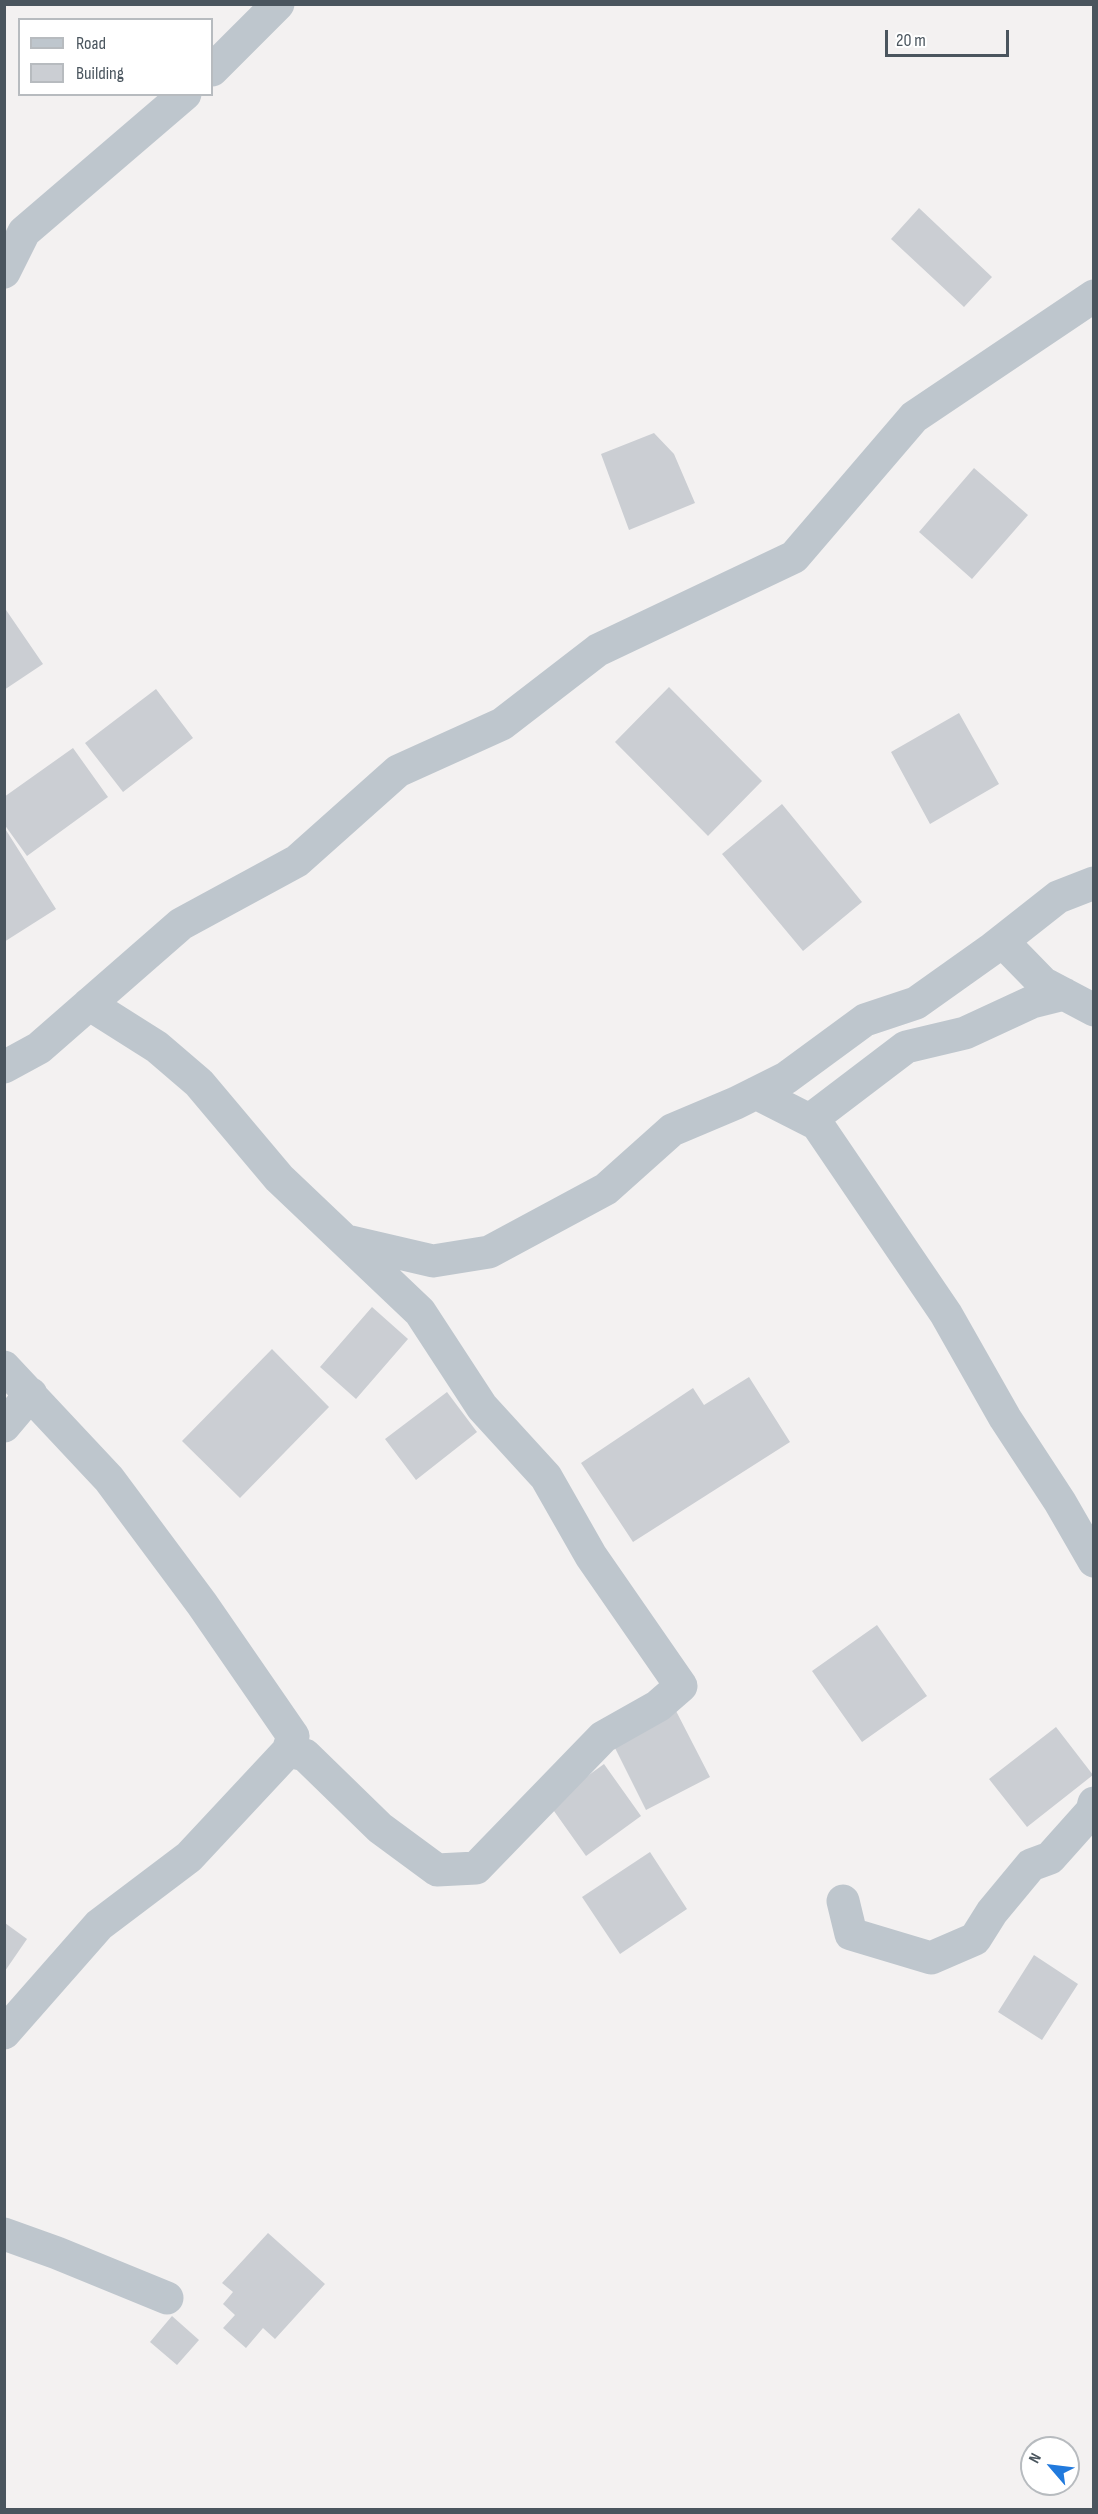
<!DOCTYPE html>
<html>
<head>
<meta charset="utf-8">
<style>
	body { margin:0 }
	#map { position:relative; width:1098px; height:2514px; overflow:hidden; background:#f3f1f1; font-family:"Sofia Sans Condensed",sans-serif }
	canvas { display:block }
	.frame { position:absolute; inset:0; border:6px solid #4a555e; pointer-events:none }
	.legend { position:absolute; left:18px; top:18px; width:195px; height:78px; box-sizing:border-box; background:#fff; border:2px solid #b7bbbf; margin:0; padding:8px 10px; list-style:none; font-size:18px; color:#4a555e }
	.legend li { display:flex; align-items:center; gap:12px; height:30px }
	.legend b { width:30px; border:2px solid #b7bbbf }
	.north { position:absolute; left:1020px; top:2436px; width:60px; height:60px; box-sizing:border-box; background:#fff; border:2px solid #b7bbbf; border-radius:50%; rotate:298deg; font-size:16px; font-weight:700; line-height:24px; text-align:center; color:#4a555e }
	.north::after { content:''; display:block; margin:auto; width:21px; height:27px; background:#217add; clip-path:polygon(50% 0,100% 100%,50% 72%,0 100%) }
	.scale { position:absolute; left:885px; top:30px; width:124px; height:27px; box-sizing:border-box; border:3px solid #4a555e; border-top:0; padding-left:8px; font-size:18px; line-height:21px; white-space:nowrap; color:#4a555e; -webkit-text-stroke:4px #fff; paint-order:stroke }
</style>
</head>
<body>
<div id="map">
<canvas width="1098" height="2514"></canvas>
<div class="frame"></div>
<ul class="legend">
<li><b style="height:8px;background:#bec6cd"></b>Road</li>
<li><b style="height:16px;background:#cbced3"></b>Building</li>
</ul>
<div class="north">N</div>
<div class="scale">20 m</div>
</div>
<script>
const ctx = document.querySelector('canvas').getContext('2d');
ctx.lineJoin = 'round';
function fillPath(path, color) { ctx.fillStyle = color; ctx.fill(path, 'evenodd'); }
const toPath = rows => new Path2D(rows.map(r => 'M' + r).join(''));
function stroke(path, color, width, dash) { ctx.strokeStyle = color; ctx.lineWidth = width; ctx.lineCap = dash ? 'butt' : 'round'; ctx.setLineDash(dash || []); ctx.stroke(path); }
const building = toPath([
	[919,208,992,277,964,307,891,239],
	[654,433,674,454,695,503,629,530,601,454],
	[974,468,1028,515,972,579,919,532],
	[4,607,43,664,4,690],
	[669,687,762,781,708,836,615,742],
	[156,689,193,738,123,792,85,743],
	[959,713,999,784,930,824,891,752],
	[73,748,108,797,27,856,4,824,4,797],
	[782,804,862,902,803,951,722,854],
	[4,827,56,909,4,942],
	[372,1307,408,1339,356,1399,320,1367],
	[272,1349,329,1407,240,1498,182,1441],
	[749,1377,790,1442,633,1542,581,1463,693,1388,704,1405],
	[447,1392,477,1432,416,1480,385,1439],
	[877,1625,927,1696,862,1742,812,1671],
	[675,1709,710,1777,646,1810,612,1742],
	[1056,1727,1093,1775,1027,1827,989,1779],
	[604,1764,641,1816,586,1856,549,1804],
	[650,1852,687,1909,620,1954,582,1897],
	[5,1923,27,1939,5,1971],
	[1034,1955,1078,1984,1042,2040,998,2012],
	[268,2233,325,2284,275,2339,263,2328,246,2348,223,2328,235,2315,223,2304,233,2292,222,2283],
	[172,2316,199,2340,177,2365,150,2342]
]);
const minor = toPath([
	[212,70,278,4],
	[4,272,24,232,185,94],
	[1002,941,1043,983,1094,1010],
	[4,1067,39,1048,181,924,297,861,398,771,502,724,598,650,794,557,914,417,1094,296],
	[756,1093,817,1124,946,1314,1005,1418,1060,1502,1094,1561],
	[810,1120,906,1047,965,1033,1032,1002,1064,994],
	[347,1241,433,1261,489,1252,606,1189,672,1130,736,1103,786,1078,865,1020,916,1003,992,949,1058,897,1094,883],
	[4,1367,109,1479,202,1604,293,1736,288,1751],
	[4,1426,31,1394],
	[843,1901,851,1934,931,1958,975,1939,992,1912,1031,1865,1050,1858,1092,1811,1094,1803],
	[4,2033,99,1925,189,1857,288,1751,305,1755,380,1828,437,1870,476,1868,603,1737,658,1706,681,1686,591,1556,546,1477,482,1407,420,1312,279,1178,199,1083,157,1047,89,1004],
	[4,2234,57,2253,167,2298]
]);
fillPath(building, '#cbced3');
stroke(minor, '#bec6cd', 33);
</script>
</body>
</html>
